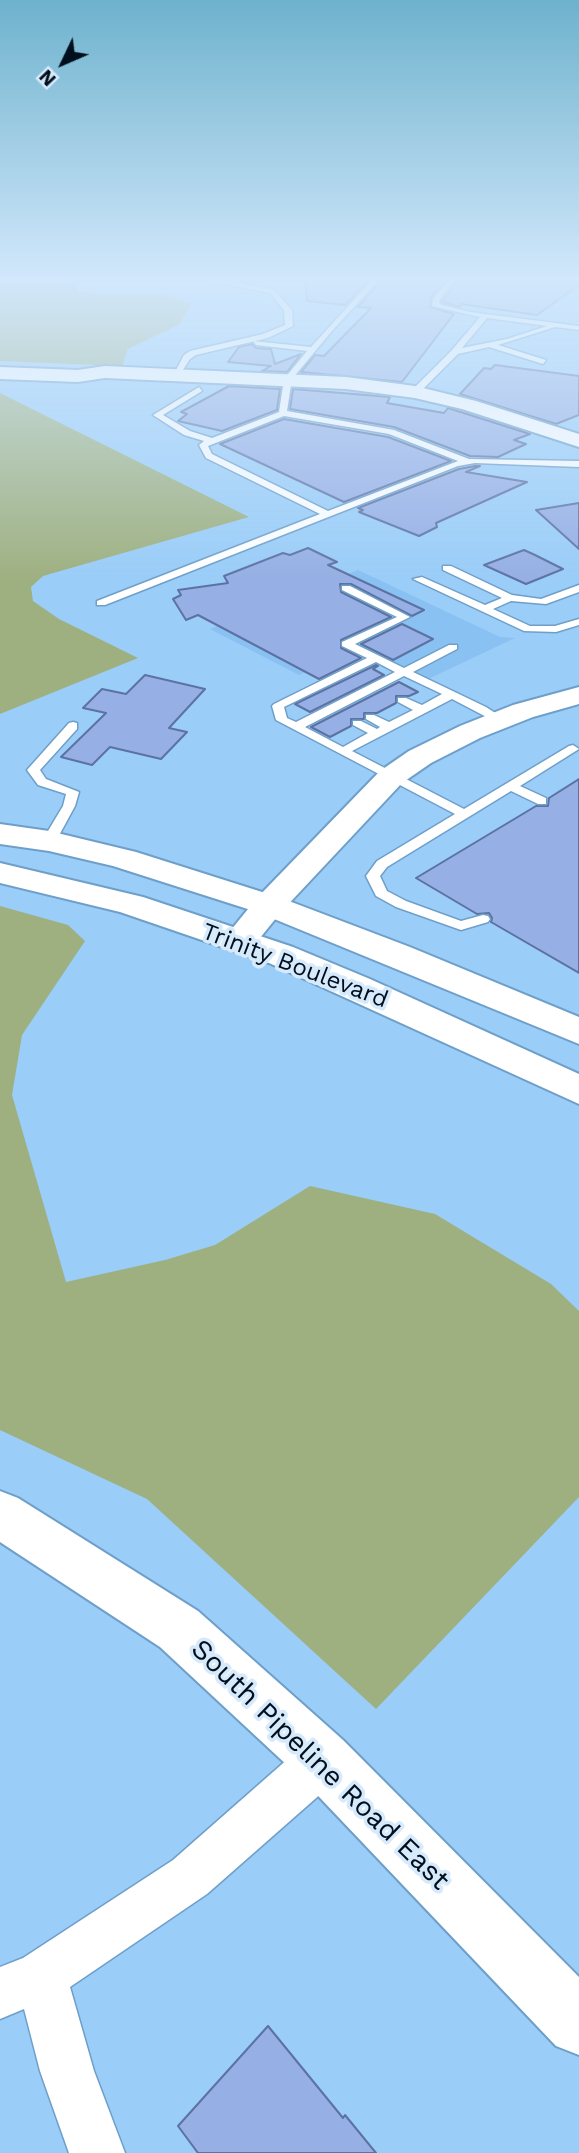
<!DOCTYPE html>
<html>
<head>
<meta charset="utf-8">
<style>
	body { margin:0 }
	#map { position:relative; width:579px; height:2153px; overflow:hidden; background:#9acdf8; font-family:"Work Sans",sans-serif }
	canvas { display:block }
	.north { position:absolute; left:28px; top:28px; width:70px; height:70px; -webkit-text-stroke:5px #d6eafc; paint-order:stroke; rotate:226deg; font-size:19px; font-weight:700; line-height:28px; text-align:center; color:#000f1e }
	.north::after { content:''; display:block; margin:auto; width:24px; height:32px; background:#000f1e; clip-path:polygon(50% 0,100% 100%,50% 72%,0 100%) }
</style>
</head>
<body>
<div id="map">
<canvas width="579" height="2153"></canvas>
<div class="north">N</div>
</div>
<script>
const ctx = document.querySelector('canvas').getContext('2d');
ctx.lineJoin = 'round';
function fillPath(path, color) { ctx.fillStyle = color; ctx.fill(path, 'evenodd'); }
const toPath = rows => new Path2D(rows.map(r => 'M' + r).join(''));
function stroke(path, color, width, dash) { ctx.strokeStyle = color; ctx.lineWidth = width; ctx.lineCap = dash ? 'butt' : 'round'; ctx.setLineDash(dash || []); ctx.stroke(path); }
function label(font, color, halo, rows, align = 'center') {
  ctx.font = font + ' "Work Sans",sans-serif'; ctx.lineWidth = 7; ctx.setLineDash([]); ctx.textBaseline = 'middle'; ctx.strokeStyle = halo; ctx.fillStyle = color; for (const [text, x, y, turn = 0] of rows) {
    ctx.save(); ctx.translate(x, y); ctx.rotate((+turn || 0) * Math.PI / 180); ctx.textAlign = isNaN(turn) ? turn : align; if (halo) ctx.strokeText(text, 0, 0); ctx.fillText(text, 0, 0); ctx.restore();
  }
}
const built = toPath([
	[358,570,500,637,515,638,428,679,362,647,299,675,210,629]
]);
const green = toPath([
	[0,280,74,280,78,292,165,295,191,304,180,324,128,349,122,366,0,361],
	[0,393,249,517,43,576,31,587,33,601,59,619,138,658,0,714],
	[0,906,68,925,85,941,22,1035,12,1095,66,1282,165,1260,215,1245,310,1186,435,1214,551,1284,579,1311,579,1497,376,1709,147,1499,0,1430]
]);
const building = toPath([
	[305,280,369,280,345,305,307,301,305,280],
	[382,280,446,280,431,297,430,307,454,314,402,382,301,372,315,355,324,356,371,308,358,307,382,280],
	[458,280,579,280,579,285,537,315,475,306,461,304,460,307,442,302,458,280],
	[252,344,256,348,271,349,275,364,301,354,287,372,262,371,271,366,228,362,239,347,252,344],
	[495,365,579,376,579,415,556,424,460,394,484,368,491,369,495,365],
	[229,386,280,389,277,410,222,431,178,421,187,414,181,412,229,386],
	[293,389,390,397,387,403,444,413,448,408,530,434,514,440,526,444,498,457,470,456,394,427,290,409,293,389],
	[284,419,388,437,451,461,344,502,220,444,284,419],
	[475,466,480,466,466,472,527,482,436,523,437,527,419,536,359,512,363,510,358,508,459,469,475,466],
	[579,503,579,549,536,510,579,503],
	[308,548,337,562,328,565,424,610,412,616,351,584,340,584,341,592,391,617,341,640,341,648,361,658,319,679,198,615,186,620,173,599,181,595,178,590,228,583,224,576,283,553,290,555,308,548],
	[524,550,535,555,563,569,526,584,484,565,524,550],
	[402,624,433,639,393,660,361,644,402,624],
	[376,665,378,666,373,669,384,675,310,712,295,704,376,665],
	[145,675,205,689,169,728,187,732,161,759,110,747,92,765,61,757,106,713,83,708,102,689,126,694,145,675],
	[399,682,418,692,409,696,396,696,396,703,377,713,364,713,364,719,351,719,351,726,330,737,311,727,399,682],
	[579,779,579,973,491,922,492,918,489,913,477,914,416,878,536,806,548,806,549,798,579,779],
	[268,2026,343,2118,345,2115,376,2153,198,2153,178,2126,268,2026]
]);
const service = toPath([
	[207,280,221,280,274,290,292,310,293,326,268,338,196,355,190,359,179,376,173,376,184,355,190,351,263,334,285,325,284,310,270,293,207,280],
	[372,280,379,280,332,331,292,379,287,411,394,430,469,459,579,461,579,467,475,463,458,466,105,605,97,605,97,601,320,514,206,458,199,445,204,441,184,435,153,415,199,387,202,391,163,415,190,431,212,438,279,412,284,379,307,351,256,345,253,341,311,347,372,280],
	[284,416,389,434,458,461,328,511,212,454,208,446,284,416],
	[449,280,455,280,440,299,439,303,442,305,470,312,579,326,579,330,555,327,498,345,546,360,543,364,489,347,458,354,418,394,412,394,412,390,452,350,480,317,432,306,433,299,449,280],
	[487,318,547,326,507,339,462,348,487,318],
	[443,566,451,566,512,595,541,599,579,585,579,592,546,604,511,601,493,609,530,626,555,626,579,619,579,625,556,632,524,631,413,579,422,577,485,605,502,598,443,570,443,566],
	[342,586,350,586,410,617,355,644,404,668,449,645,457,645,457,649,413,672,486,707,506,720,500,724,496,722,452,699,352,751,464,809,569,746,573,745,579,749,520,786,546,798,546,804,538,804,511,791,387,867,380,876,387,891,406,901,461,921,483,915,488,916,490,919,488,922,461,930,396,907,376,896,366,876,377,861,455,814,276,720,272,706,274,704,367,658,342,646,342,642,397,617,342,590,342,586],
	[376,662,395,672,296,722,287,718,284,707,376,662],
	[404,676,442,694,422,705,406,698,398,698,398,702,413,710,389,722,374,715,366,715,366,719,380,727,377,729,361,721,353,721,353,725,368,733,343,747,305,727,404,676],
	[73,722,77,723,77,729,40,770,46,779,79,792,75,806,56,841,49,845,42,841,63,806,66,794,38,785,27,770,69,723,73,722]
]);
const minor = toPath([
	[323,1737,340,1743,346,1760,340,1777,207,1894,70,1987,94,2071,125,2153,69,2153,40,2071,24,2009,0,2019,0,1967,23,1958,173,1860,306,1743,323,1737]
]);
const tertiary = toPath([
	[105,366,346,377,415,386,476,401,579,434,579,447,462,409,415,398,346,389,105,378,78,382,0,379,0,367,78,370,105,366],
	[579,687,579,704,533,717,480,738,431,763,402,783,281,912,251,949,239,952,227,949,222,941,257,898,380,771,409,751,460,726,513,705,579,687],
	[0,1491,18,1498,198,1611,343,1740,579,1977,579,2055,556,2046,303,1780,160,1647,0,1542,0,1491]
]);
const secondary = toPath([
	[0,824,49,831,136,852,281,898,410,947,579,1017,579,1044,257,912,113,866,49,851,0,844,0,824],
	[0,863,143,897,293,947,370,979,579,1074,579,1104,269,963,120,912,0,883,0,863]
]);
const streetNames = [
	["Trinity Boulevard",295,966,21]
];
const nearStreetnames = [
	["South Pipeline Road East",320,1765,44]
];
fillPath(built, '#89c1f2');
fillPath(green, '#9eb080');
fillPath(building, '#96afe4');
stroke(building, '#5c72a3', 2);
stroke(service, '#6e9fc9', 3);
stroke(minor, '#6e9fc9', 3);
stroke(tertiary, '#6e9fc9', 4);
stroke(secondary, '#6e9fc9', 4);
fillPath(service, '#fff');
fillPath(minor, '#fff');
fillPath(tertiary, '#fff');
fillPath(secondary, '#fff');
const sky = ctx.createLinearGradient(0, 0, 0, 581);
sky.addColorStop(0, '#6eb2cd');
sky.addColorStop(0.48, '#d2e8fc');
sky.addColorStop(1, '#d2e8fc00');
ctx.fillStyle = sky;
ctx.fillRect(0, 0, 579, 581);
label('24px', '#000f1e', '#d6eafc', streetNames);
label('28px', '#000f1e', '#d6eafc', nearStreetnames);
</script>
</body>
</html>
